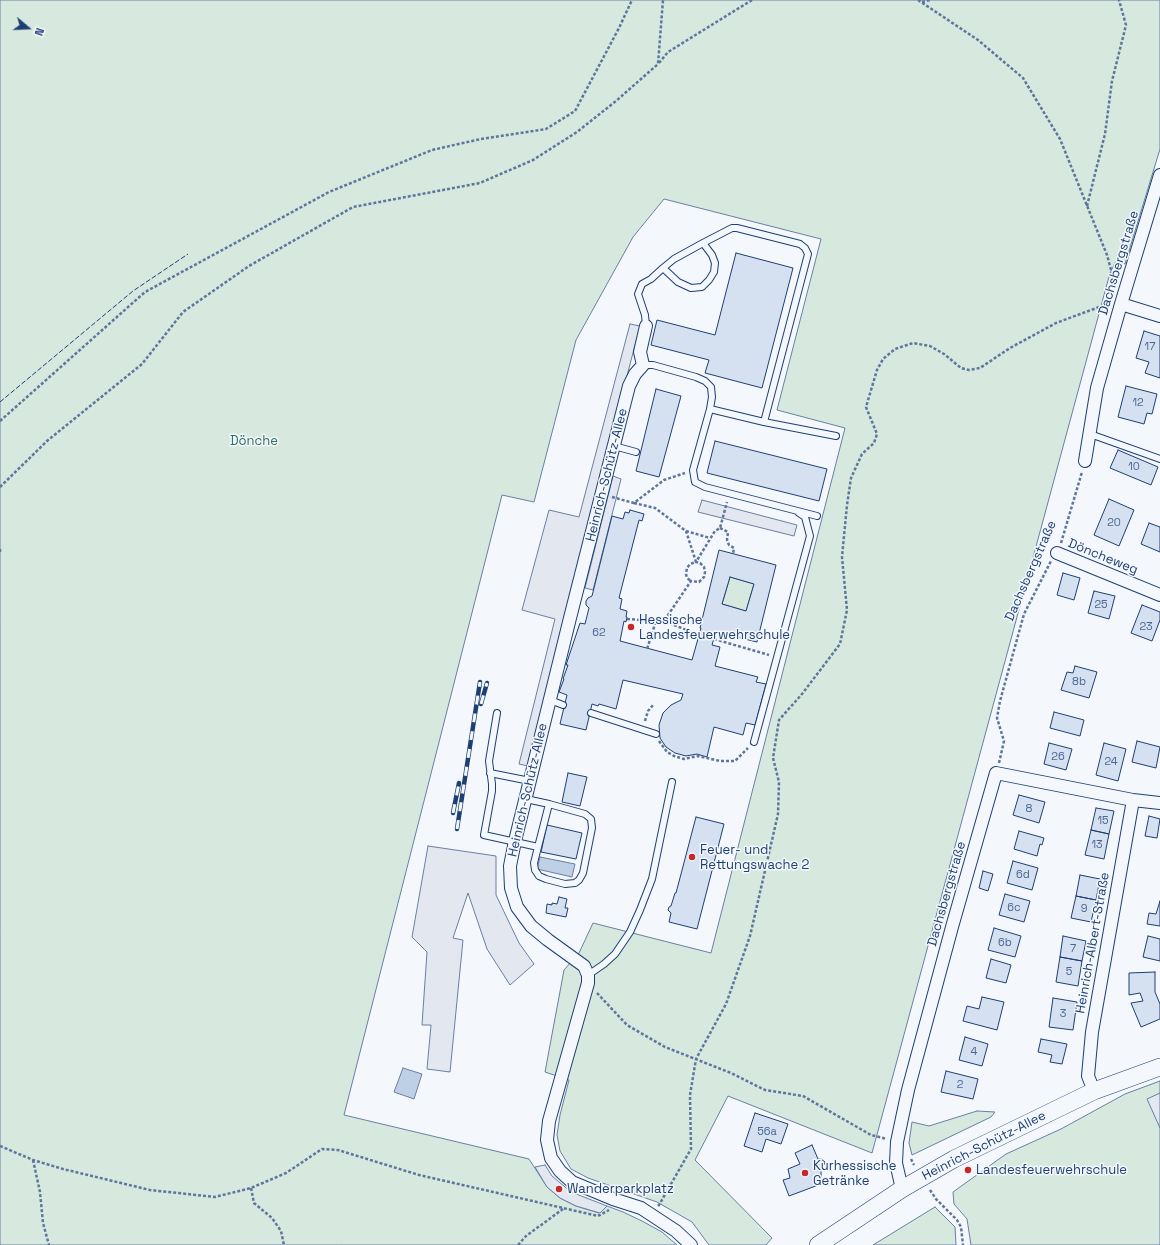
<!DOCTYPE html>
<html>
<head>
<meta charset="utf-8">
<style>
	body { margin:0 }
	#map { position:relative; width:1160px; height:1245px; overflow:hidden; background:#f4f7fb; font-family:"Space Grotesk",sans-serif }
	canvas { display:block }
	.north { position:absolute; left:8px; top:8px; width:40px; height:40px; -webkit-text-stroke:3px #f4f7fb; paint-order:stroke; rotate:109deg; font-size:11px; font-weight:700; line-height:16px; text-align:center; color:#1d3f73 }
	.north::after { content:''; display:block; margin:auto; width:14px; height:18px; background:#1d3f73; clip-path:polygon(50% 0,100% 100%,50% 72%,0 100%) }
</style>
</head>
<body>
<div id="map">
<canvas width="1160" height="1245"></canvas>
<div class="north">N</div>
</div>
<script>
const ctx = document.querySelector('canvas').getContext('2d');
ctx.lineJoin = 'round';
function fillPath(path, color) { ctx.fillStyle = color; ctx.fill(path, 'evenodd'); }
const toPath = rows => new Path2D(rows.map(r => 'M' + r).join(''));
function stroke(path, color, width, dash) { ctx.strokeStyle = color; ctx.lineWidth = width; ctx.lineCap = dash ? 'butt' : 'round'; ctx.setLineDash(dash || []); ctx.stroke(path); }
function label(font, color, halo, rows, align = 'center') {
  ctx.font = font + ' "Space Grotesk",sans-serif'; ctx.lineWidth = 3; ctx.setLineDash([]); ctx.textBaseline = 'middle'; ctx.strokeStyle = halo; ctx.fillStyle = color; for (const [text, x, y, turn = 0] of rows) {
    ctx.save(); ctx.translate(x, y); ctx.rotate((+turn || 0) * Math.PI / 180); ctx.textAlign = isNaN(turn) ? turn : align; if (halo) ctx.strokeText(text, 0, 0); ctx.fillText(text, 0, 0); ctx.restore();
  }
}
const green = toPath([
	[0,0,1160,0,1160,149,1125,264,1116,261,1110,273,872,1153,728,1096,695,1160,772,1238,766,1245,709,1245,692,1222,657,1202,588,1178,571,1169,560,1151,557,1135,560,1115,569,1080,545,1072,564,970,579,953,593,923,711,953,845,428,777,410,821,239,664,199,633,237,576,340,534,502,502,495,344,1115,529,1159,547,1187,560,1198,576,1206,599,1213,607,1206,623,1212,642,1221,662,1232,677,1245,0,1245,0,0],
	[730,577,754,584,746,611,722,604,730,577],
	[1160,1081,1160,1245,971,1245,967,1219,954,1204,953,1192,1006,1154,1061,1129,1125,1094,1160,1081],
	[977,1111,995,1112,991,1117,912,1155,909,1143,912,1122,929,1126,977,1111],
	[935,1207,955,1227,956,1245,873,1245,935,1207]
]);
const parking = toPath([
	[630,324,640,326,563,621,528,766,519,764,555,619,522,610,549,510,579,517,630,324],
	[613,476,621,479,593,590,585,588,613,476],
	[702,500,797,525,794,536,698,512,702,500],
	[428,846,496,856,496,895,519,943,534,964,510,985,487,949,468,893,453,938,463,940,450,1072,427,1069,431,1025,422,1025,427,952,412,937,428,846],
	[1160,1093,1160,1128,1147,1099,1160,1093],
	[545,1165,552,1176,571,1192,607,1206,600,1213,576,1206,560,1198,547,1187,535,1167,545,1165]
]);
const water = toPath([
	[540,857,575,864,572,877,537,869,540,857],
	[403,1068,422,1074,414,1099,394,1092,403,1068]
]);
const building = toPath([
	[736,253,793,268,762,388,705,373,709,360,651,345,657,320,715,335,736,253],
	[1144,331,1160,336,1160,378,1145,373,1149,362,1136,358,1144,331],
	[1126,386,1157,394,1152,414,1147,413,1144,424,1118,417,1126,386],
	[656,389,681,396,659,477,636,471,656,389],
	[715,441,827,469,819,501,707,473,715,441],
	[1118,450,1158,467,1151,485,1110,468,1118,450],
	[1109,499,1134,510,1119,546,1094,535,1109,499],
	[630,510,644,514,642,521,639,520,619,598,622,599,620,609,627,611,626,617,627,617,626,622,624,621,620,641,692,660,701,628,700,628,719,550,776,565,757,642,716,632,712,645,720,647,715,666,758,677,756,682,766,684,755,725,746,723,743,735,714,727,707,757,697,754,686,756,675,753,666,747,660,738,659,725,663,713,671,705,681,700,683,694,623,680,616,709,599,704,598,706,592,704,586,730,560,724,567,695,559,692,564,679,563,679,568,665,566,665,580,623,585,624,589,608,586,605,586,601,588,598,592,596,612,516,623,519,625,512,629,513,630,510],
	[730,577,754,584,746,611,722,604,730,577],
	[1149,523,1160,527,1160,552,1141,544,1149,523],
	[1063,573,1080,578,1074,600,1057,595,1063,573],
	[1094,591,1115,596,1109,619,1088,613,1094,591],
	[1142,605,1160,612,1160,620,1152,641,1131,633,1142,605],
	[1075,666,1097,672,1089,698,1061,690,1067,672,1073,673,1075,666],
	[1054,712,1084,720,1080,736,1050,728,1054,712],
	[1137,741,1160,747,1156,768,1132,762,1137,741],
	[1049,743,1072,749,1066,770,1044,764,1049,743],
	[1104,743,1126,749,1118,781,1096,775,1104,743],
	[568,773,587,777,580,806,562,802,568,773],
	[1019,795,1045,802,1039,823,1013,815,1019,795],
	[1096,808,1114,811,1109,834,1091,830,1096,808],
	[1149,816,1160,819,1157,838,1145,836,1149,816],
	[696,817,724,824,697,929,669,922,671,913,668,910,669,907,671,906,675,893,676,893,696,817],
	[547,825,582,833,576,859,541,852,547,825],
	[1091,830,1109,834,1104,859,1085,855,1091,830],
	[1019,831,1044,838,1042,845,1040,844,1037,856,1014,849,1019,831],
	[1013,861,1038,868,1032,890,1007,883,1013,861],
	[983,871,993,874,988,891,979,888,983,871],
	[1080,875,1100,879,1096,900,1076,896,1080,875],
	[1005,894,1030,901,1024,922,999,915,1005,894],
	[1076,896,1096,900,1091,922,1071,918,1076,896],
	[559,897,567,899,565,908,568,908,566,917,546,913,547,904,552,905,552,903,557,904,559,897],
	[1160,901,1160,926,1147,924,1149,913,1156,914,1160,901],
	[994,928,1021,936,1015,957,988,950,994,928],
	[1063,936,1086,941,1082,961,1060,957,1063,936],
	[1148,936,1160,939,1160,961,1143,957,1148,936],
	[1060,957,1082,961,1078,986,1056,982,1060,957],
	[991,959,1011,965,1006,983,986,978,991,959],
	[1155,972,1155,992,1160,1004,1160,1019,1141,1027,1131,1003,1143,1001,1140,993,1129,995,1129,973,1155,972],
	[982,997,1004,1002,997,1030,963,1021,967,1006,979,1009,982,997],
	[1053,998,1077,1002,1073,1030,1049,1027,1053,998],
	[965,1037,988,1044,982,1066,959,1060,965,1037],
	[1041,1039,1067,1044,1062,1064,1050,1062,1052,1055,1038,1052,1041,1039],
	[946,1071,978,1079,973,1099,941,1092,946,1071],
	[755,1113,788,1124,781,1144,766,1139,762,1152,744,1146,755,1113],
	[812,1145,818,1159,821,1159,825,1162,824,1165,821,1167,821,1184,789,1196,783,1180,790,1178,788,1169,800,1164,795,1153,812,1145]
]);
const path = toPath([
	[918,0,978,40,1023,78,1060,139,1107,255,1114,281],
	[922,2,930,0],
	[659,63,668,52,752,0],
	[1087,206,1105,134,1112,81,1126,25,1119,0],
	[0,421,145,292,329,192,432,150,481,139,546,129,575,111,619,28,632,0],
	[0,487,47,441,142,364,183,312,249,266,353,207,480,183,533,160,577,132,616,101,658,64,663,0],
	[612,497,634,503,664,480,685,473],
	[634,503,655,508,686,531,696,562,690,564,687,568,686,574,687,578,691,581],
	[720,528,728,532,727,540,729,545,734,548,733,554],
	[686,531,710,538],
	[1061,543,1082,472],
	[0,549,0,552],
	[627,619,656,621,647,649],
	[656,621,664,621],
	[699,637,694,633,664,621,691,581,699,582,704,577,705,572,704,567,700,563,696,562,715,531,720,528,727,502],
	[714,639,769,655],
	[645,721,648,711,653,705],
	[659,741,667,752,674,756,684,759,698,756,720,761,735,761,748,748],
	[999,763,1004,741,997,718,1000,701,1024,614,1051,561],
	[597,993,627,1025,665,1047,731,1073,765,1090,803,1096,871,1135,887,1139],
	[0,1146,33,1160,63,1169,150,1190,215,1197,251,1188,286,1173,322,1149,338,1150,419,1175,598,1216,609,1210],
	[911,1159,914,1165],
	[33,1160,40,1192,43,1223,49,1245],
	[251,1188,254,1203,272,1218,281,1231,284,1245],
	[930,1190,936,1199,957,1220,961,1227,963,1245],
	[658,1206,659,1205,691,1149,690,1095,696,1059,726,1004,750,936,778,814,779,782,773,758,779,720,802,694,840,644,847,610,842,557,847,505,851,478,862,454,874,443,877,434,866,407,877,370,883,359,895,349,913,343,930,346,944,354,961,368,969,370,980,368,1010,348,1056,323,1110,303],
	[518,1245,526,1236,563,1209]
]);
const service = toPath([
	[703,243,732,228,737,228,800,244,805,248,808,254,764,422],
	[646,326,645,315,638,294,642,284,651,279,663,268,674,259,703,243,712,255,715,263,714,272,709,280,702,287,691,288,678,282,663,268],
	[643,365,653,365,696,377,705,381,711,387,712,397,710,409],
	[1090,434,1160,459],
	[614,446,636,452],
	[817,516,705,487,695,482,693,470,710,409,764,422,836,436],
	[550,700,563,705],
	[497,713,489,761,492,784,492,791,484,835,538,847,534,863,535,870,539,876,546,879,565,884,575,883,579,880,583,873,592,828,591,819,585,814,549,804,526,799],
	[591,713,656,734],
	[754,742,810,536,805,517,799,513],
	[490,773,530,781],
	[538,847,549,804],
	[588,975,604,964,615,954,630,932,640,910,652,879,672,782]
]);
const minor = toPath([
	[1121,304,1160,316],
	[646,326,640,352,643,365,635,374,629,386,570,618,515,841,510,866,511,888,517,907,531,926,548,940,584,966,588,975,588,983,549,1121,547,1140,551,1158,560,1171,572,1182,613,1199,641,1208,676,1231,691,1245],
	[1085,461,1097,388,1121,304,1160,175],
	[1057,553,1160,595],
	[1094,1091,1088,1076,1092,1032,1133,800],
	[902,1189,896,1163,897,1142,908,1090,952,927,996,773,1133,800,1160,803]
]);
const secondary = toPath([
	[818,1245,902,1189,954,1159,1094,1091,1160,1067]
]);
const rail = toPath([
	[481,704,487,683],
	[453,813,459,783],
	[457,829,480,682]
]);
const fence = toPath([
	[0,402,133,291,188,254]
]);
const markers = [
	[631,627,4,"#c62828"],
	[692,857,4,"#c62828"],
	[968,1170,4,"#c62828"],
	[805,1173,4,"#c62828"],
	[559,1189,4,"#c62828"]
];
const numberNames = [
	["17",1150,347],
	["12",1138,403],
	["10",1134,467],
	["20",1114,523],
	["25",1101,605],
	["23",1146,627],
	["62",599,633],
	["8b",1079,682],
	["26",1058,757],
	["24",1111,762],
	["8",1029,809],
	["15",1103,821],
	["13",1097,845],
	["6d",1023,875],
	["6c",1014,908],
	["9",1084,909],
	["6b",1005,943],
	["7",1073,949],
	["5",1069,972],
	["3",1063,1014],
	["4",974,1052],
	["2",960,1085],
	["56a",767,1132]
];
const streetNames = [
	["Dachsbergstraße",1119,263,-73],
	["Heinrich-Schütz-Allee",607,475,-76],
	["Döncheweg",1103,557,22],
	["Dachsbergstraße",1031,571,-66],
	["Heinrich-Schütz-Allee",528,790,-77],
	["Dachsbergstraße",947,894,-74],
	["Heinrich-Albert-Straße",1093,943,-80],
	["Heinrich-Schütz-Allee",984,1146,-27]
];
const parkNames = [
	["Dönche",254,441]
];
const poiNames = [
	["Hessische",639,620],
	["Landesfeuerwehrschule",639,635],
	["Feuer- und",700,850],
	["Rettungswache 2",700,865],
	["Kurhessische",813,1166],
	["Getränke",813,1181],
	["Landesfeuerwehrschule",976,1170],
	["Wanderparkplatz",567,1189]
];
fillPath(green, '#d7e8df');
stroke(green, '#687fa3', 1);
fillPath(parking, '#e3e8f0');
stroke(parking, '#687fa3', 1);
fillPath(water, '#bed0e5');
stroke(water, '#687fa3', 1);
fillPath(building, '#d5e0f0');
stroke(building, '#1d3f73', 1);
stroke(service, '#1d3f73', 8);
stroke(minor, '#1d3f73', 14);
stroke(secondary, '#1d3f73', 18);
stroke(path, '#5e769c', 2.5, [3, 2]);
stroke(service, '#f4f7fb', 6);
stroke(minor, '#f4f7fb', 12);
stroke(secondary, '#f4f7fb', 17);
stroke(rail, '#1d3f73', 4.5);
stroke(rail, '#f4f7fb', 3, [9]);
stroke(fence, '#1d3f73', 1, [5, 2]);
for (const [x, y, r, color] of markers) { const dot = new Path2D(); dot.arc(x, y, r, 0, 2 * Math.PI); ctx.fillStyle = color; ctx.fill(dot); stroke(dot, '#f4f7fb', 1.5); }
label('11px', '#4b6792', null, numberNames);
label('13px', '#1d3f73', '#f4f7fb', streetNames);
label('13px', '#2c6c60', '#f4f7fb', parkNames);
label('13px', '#1d3f73', '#f4f7fb', poiNames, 'left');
</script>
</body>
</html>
